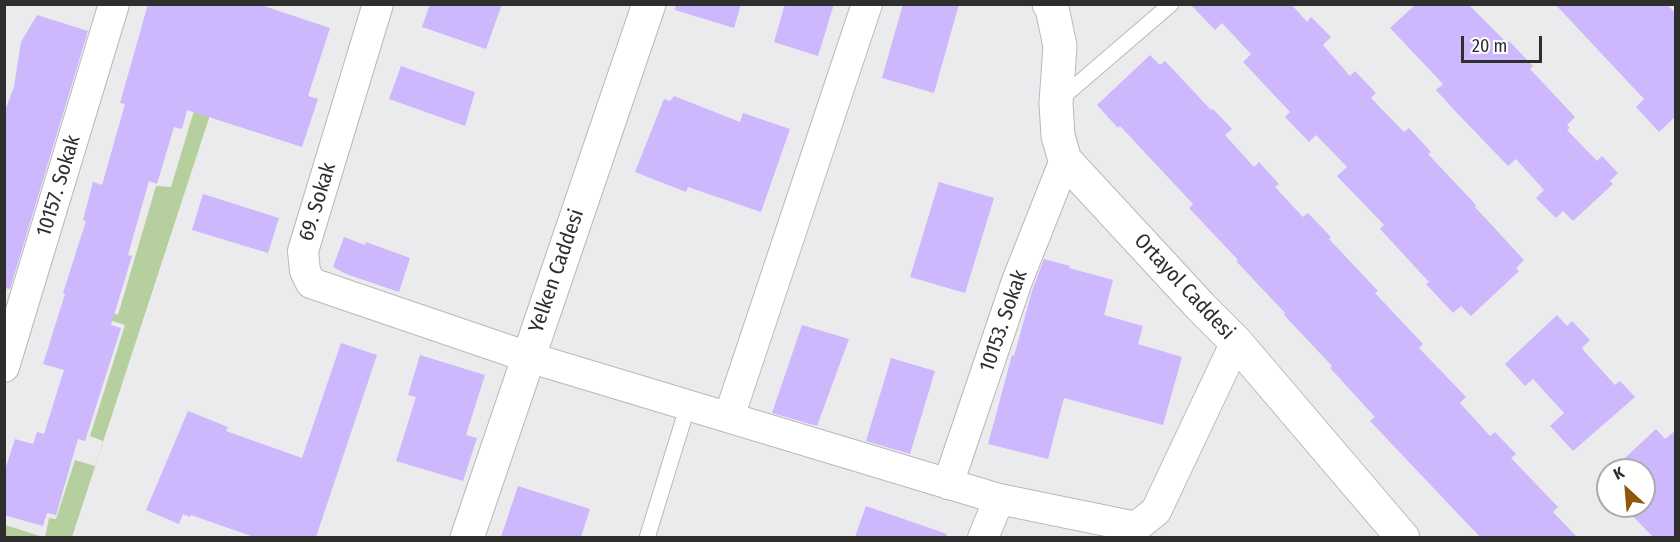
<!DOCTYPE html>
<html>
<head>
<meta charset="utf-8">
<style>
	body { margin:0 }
	#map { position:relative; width:1680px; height:542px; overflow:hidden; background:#ebebee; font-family:"Fira Sans Condensed",sans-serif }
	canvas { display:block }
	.frame { position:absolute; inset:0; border:6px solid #2e2e2f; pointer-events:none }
	.north { position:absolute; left:1596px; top:458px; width:60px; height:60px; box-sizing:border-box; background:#fff; border:2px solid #ababac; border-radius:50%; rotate:334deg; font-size:16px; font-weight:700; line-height:24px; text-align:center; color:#2e2e2f }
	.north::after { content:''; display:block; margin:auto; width:21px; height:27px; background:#8e570b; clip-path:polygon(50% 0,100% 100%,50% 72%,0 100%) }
	.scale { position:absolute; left:1461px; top:36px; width:81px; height:27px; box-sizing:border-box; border:3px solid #2e2e2f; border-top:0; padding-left:8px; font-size:18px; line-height:21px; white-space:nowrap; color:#2e2e2f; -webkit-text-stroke:4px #fff; paint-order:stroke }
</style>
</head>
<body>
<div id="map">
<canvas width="1680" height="542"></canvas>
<div class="frame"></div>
<div class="north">K</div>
<div class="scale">20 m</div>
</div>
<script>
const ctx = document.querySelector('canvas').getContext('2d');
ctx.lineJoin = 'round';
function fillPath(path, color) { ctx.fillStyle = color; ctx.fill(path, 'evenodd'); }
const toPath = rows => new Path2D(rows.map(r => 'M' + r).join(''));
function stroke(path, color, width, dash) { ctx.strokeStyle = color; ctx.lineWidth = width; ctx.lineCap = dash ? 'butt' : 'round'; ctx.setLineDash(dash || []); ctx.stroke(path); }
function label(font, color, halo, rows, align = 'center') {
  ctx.font = font + ' "Fira Sans Condensed",sans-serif'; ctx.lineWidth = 5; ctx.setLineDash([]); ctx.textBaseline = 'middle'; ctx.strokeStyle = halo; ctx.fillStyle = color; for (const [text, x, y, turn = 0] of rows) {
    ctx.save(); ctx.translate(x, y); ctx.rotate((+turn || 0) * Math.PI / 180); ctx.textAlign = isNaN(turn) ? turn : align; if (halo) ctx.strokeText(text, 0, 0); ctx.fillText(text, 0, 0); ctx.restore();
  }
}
const green = toPath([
	[246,5,72,537,45,538,49,518,56,519,75,460,95,466,103,441,90,436,125,325,63,305,64,296,118,315,156,186,171,187,224,12],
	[5,525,43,537,5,537]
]);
const building = toPath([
	[148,4,258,4,330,28,308,96,318,99,302,147,187,110,182,129,174,127,157,184,149,181,128,255,132,256,111,325,121,328,85,441,78,439,56,515,47,513,43,526,4,515,4,473,15,439,33,444,37,432,44,434,64,370,43,364,65,294,63,293,86,221,83,220,93,182,102,185,125,104,120,103],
	[430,4,502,4,486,49,422,27],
	[676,4,741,4,734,28,675,10],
	[785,4,834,4,818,56,774,42],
	[903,4,959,4,934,93,882,78],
	[1190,4,1291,4,1307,22,1311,17,1331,37,1323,45,1350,76,1355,71,1376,93,1371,98,1404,132,1409,128,1431,152,1428,154,1476,205,1475,207,1524,260,1516,268,1519,271,1471,316,1461,306,1453,313,1426,284,1429,282,1380,229,1384,225,1337,176,1347,167,1316,135,1309,142,1285,117,1290,112,1243,62,1251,54,1222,23,1215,30],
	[1416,4,1468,4,1507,43,1509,41,1533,66,1530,69,1575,117,1567,125,1570,128,1567,130,1597,161,1602,156,1618,173,1610,181,1613,184,1573,221,1563,211,1556,218,1536,198,1544,190,1516,159,1508,166,1455,111,1436,90,1443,84,1390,28],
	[1555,4,1667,4,1676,14,1676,116,1659,132,1636,107,1644,99],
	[37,15,88,31,10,289,4,288,4,113,14,87,21,42],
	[1150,55,1160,65,1165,61,1211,110,1213,109,1232,129,1225,135,1254,167,1259,162,1279,184,1275,187,1303,217,1308,213,1331,237,1329,239,1378,291,1375,293,1423,344,1419,348,1466,397,1460,403,1490,436,1495,432,1516,454,1511,458,1558,507,1553,512,1577,537,1480,537,1370,421,1375,417,1330,368,1332,366,1284,315,1285,313,1236,261,1238,260,1189,208,1193,204,1120,126,1118,128,1097,105],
	[401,66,475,92,465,126,389,99],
	[674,96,740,122,743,113,790,129,761,212,688,187,686,192,635,172,664,99,670,101],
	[939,182,994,198,965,293,910,277],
	[203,194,279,218,268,253,192,230],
	[344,237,365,245,366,242,410,258,399,292,346,274,333,267],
	[1044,259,1070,266,1069,268,1113,280,1104,315,1143,326,1138,344,1182,357,1163,425,1064,398,1048,459,988,444,1012,355,1014,356,1032,291],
	[1557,315,1567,326,1572,321,1590,340,1582,348,1584,351,1615,385,1620,381,1635,397,1573,451,1550,426,1564,413,1533,379,1525,386,1505,364],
	[802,325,849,339,817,426,772,413],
	[341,343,377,355,316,537,254,537,191,515,190,517,183,514,179,524,146,510,188,411,228,427,226,431,302,458],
	[420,355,485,375,466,435,477,438,463,481,396,461,416,397,408,395],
	[891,358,935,371,910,454,866,441],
	[1656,429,1665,439,1676,430,1676,537,1653,537,1623,506,1644,506,1644,470,1612,470],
	[518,486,590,509,581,537,501,537],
	[866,506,947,534,946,537,855,537]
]);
const lane = toPath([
	[1058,101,1171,4],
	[647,538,688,405]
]);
const street = toPath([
	[378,4,303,251,305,271,311,283,528,357,999,499,1136,527,1156,511,1236,342],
	[4,367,114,4],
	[729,417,867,4],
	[948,484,1017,281,1065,160],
	[983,538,999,499]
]);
const secondary = toPath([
	[1049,4,1052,8,1060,46,1056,103,1058,136,1065,160,1201,307,1236,342,1403,538],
	[467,538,649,4]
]);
const streetNames = [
	["10157. Sokak",59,186,-73],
	["69. Sokak",318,202,-73],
	["Yelken Caddesi",557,271,-71],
	["Ortayol Caddesi",1184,287,47],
	["10153. Sokak",1004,321,-71]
];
fillPath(green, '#b5cf9f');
fillPath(building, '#cdb7fd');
stroke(lane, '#b9b8bc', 17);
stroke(street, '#b9b8bc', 32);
stroke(secondary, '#b9b8bc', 35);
stroke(lane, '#fff', 15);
stroke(street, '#fff', 30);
stroke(secondary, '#fff', 33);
label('21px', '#2e2e2f', '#fff', streetNames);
</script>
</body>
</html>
